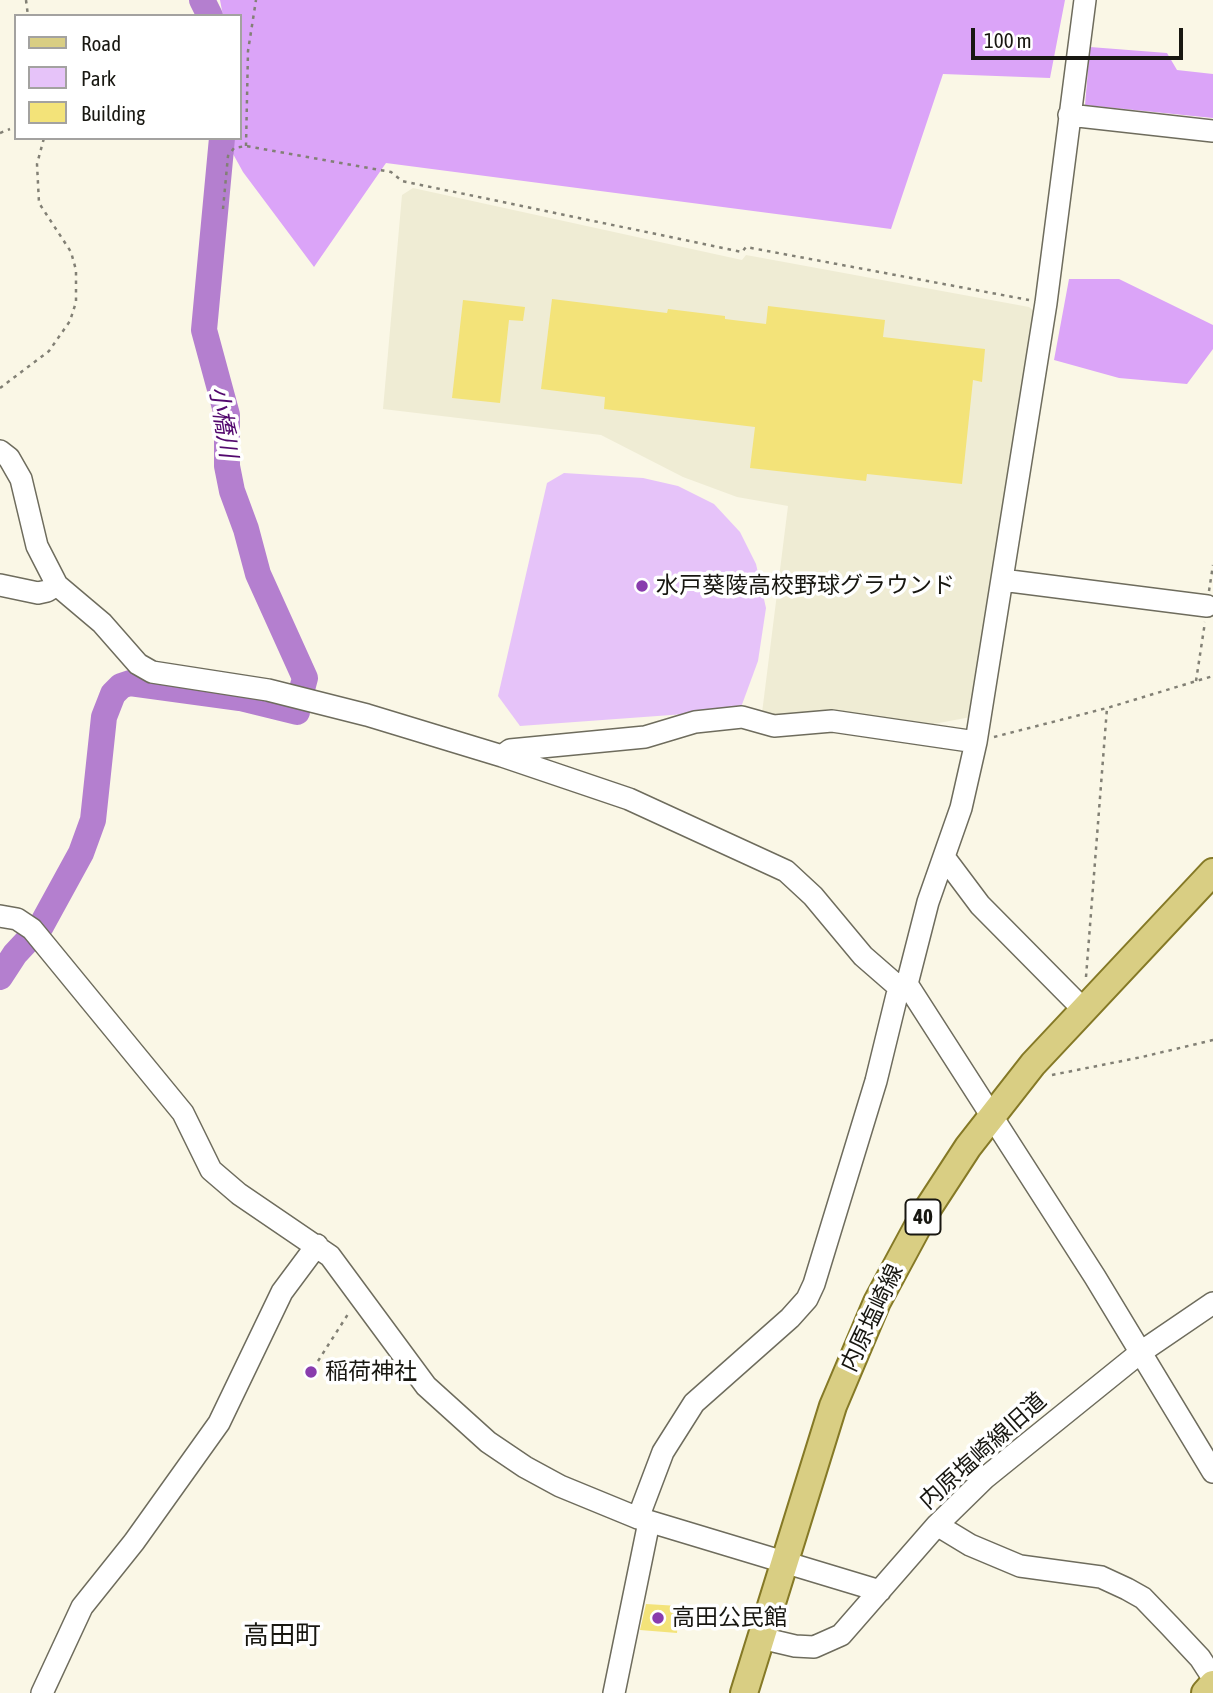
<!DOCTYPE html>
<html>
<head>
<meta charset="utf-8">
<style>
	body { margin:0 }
	#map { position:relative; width:1213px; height:1693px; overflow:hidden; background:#faf7e6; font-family:"Asap Condensed",sans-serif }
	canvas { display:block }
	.legend { position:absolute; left:14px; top:14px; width:228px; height:126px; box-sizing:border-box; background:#fff; border:2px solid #a3a2a0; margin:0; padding:9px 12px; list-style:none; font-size:21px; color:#181711 }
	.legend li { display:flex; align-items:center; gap:14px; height:35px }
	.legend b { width:35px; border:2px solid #a3a2a0 }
	.scale { position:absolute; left:971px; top:28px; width:212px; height:32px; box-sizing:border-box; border:4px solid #181711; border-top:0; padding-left:9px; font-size:21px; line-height:24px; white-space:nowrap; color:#181711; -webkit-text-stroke:5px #fff; paint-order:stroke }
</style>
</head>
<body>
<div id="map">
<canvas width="1213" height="1693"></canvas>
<ul class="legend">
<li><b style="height:9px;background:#d9ce83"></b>Road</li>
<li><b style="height:19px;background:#e6c3f9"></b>Park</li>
<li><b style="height:19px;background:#f3e379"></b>Building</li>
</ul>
<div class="scale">100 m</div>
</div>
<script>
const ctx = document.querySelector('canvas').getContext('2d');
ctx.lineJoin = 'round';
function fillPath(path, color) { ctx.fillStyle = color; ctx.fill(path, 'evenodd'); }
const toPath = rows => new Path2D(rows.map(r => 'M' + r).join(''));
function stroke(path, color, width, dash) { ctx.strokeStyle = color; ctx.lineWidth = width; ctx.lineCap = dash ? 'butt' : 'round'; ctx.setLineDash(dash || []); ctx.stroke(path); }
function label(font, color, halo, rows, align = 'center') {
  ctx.font = font + ' "Asap Condensed","Noto Sans JP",sans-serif'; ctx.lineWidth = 7; ctx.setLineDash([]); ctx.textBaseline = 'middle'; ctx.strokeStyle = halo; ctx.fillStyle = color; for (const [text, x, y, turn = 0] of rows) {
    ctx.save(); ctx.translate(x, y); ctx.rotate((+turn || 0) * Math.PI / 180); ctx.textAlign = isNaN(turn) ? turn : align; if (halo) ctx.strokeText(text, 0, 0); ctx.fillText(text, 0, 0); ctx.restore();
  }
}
const built = toPath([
	[413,188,742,260,746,255,1029,307,1035,312,976,716,923,726,783,718,762,713,788,506,737,497,683,477,601,435,383,409,402,195]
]);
const green = toPath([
	[564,473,643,478,678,486,714,504,740,532,756,564,766,608,758,661,740,710,520,726,498,696,547,483]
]);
const forest = toPath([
	[220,0,1065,0,1050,78,943,74,891,229,386,163,314,267,243,172,232,152,231,138,240,138,240,16,223,16],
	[1090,47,1167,53,1177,70,1213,74,1213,118,1085,105],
	[1069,279,1119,279,1213,325,1213,349,1187,384,1119,378,1054,360]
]);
const river = toPath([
	[202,0,210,16],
	[222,138,204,330,227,415,227,466,232,491,246,529,258,574,305,678,301,693],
	[41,926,81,853,93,820,104,717,113,694,121,686,130,683,240,698,297,712,297,708],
	[0,977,15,954,29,939]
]);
const building = toPath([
	[552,299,667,313,668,309,725,316,725,319,766,324,768,306,885,320,883,337,985,349,982,382,973,380,962,484,867,474,866,481,750,468,755,427,604,409,605,397,541,389],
	[463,300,525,307,523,321,509,320,500,403,452,398],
	[646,1604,679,1606,677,1633,640,1630]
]);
const path = toPath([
	[26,0,28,16],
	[0,133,10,129],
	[246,146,248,51,256,0],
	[223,209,228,156,234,148,246,146,391,172,402,181,742,252,746,247,1029,300],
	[0,388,49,351,70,321,76,302,76,270,71,252,39,203,37,164,44,138],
	[1209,591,1213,565],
	[1196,681,1205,622],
	[994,737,1107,708,1213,676],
	[1086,977,1107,708],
	[1052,1075,1142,1057,1213,1040],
	[318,1361,350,1311]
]);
const minor = toPath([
	[1085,0,1046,303,976,742,961,808,928,902,907,984,1095,1277,1213,1472],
	[1069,115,1213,131],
	[0,451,9,458,21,479,37,546,57,585,102,623,138,664,152,672,268,690,367,715,502,756,629,799,786,871,813,896,863,956,894,983,907,984],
	[1002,580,1207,606],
	[0,585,38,593,47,591,57,585],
	[502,756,510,750,645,737,695,722,742,717,774,726,832,721,976,742],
	[944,857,980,905,1083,1009],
	[0,916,17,919,32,929,183,1113,211,1170,239,1194,330,1256,426,1386,488,1442,525,1467,560,1486,638,1518,880,1591],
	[638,1518,663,1452,694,1403,790,1318,807,1299,814,1284,876,1081,897,995,907,984],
	[937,1525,970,1545,1020,1566,1101,1577,1127,1589,1143,1598,1170,1626,1200,1658,1213,1678],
	[761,1638,795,1646,814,1647,841,1635,937,1525,985,1478,1141,1352,1213,1303],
	[42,1693,82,1607,134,1542,219,1423,282,1292,317,1245],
	[614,1693,649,1522]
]);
const major = toPath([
	[744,1693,833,1406,877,1302,925,1213,968,1147,1033,1064,1213,872],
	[1205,1693,1213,1684]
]);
const markers = [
	[642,586,7,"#893cad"],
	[311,1372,7,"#893cad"],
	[658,1618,7,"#893cad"]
];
const shields = [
	[923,1217,35]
];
const shieldNames = [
	["40",923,1217]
];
const poiNames = [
	["水戸葵陵高校野球グラウンド",656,586],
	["稲荷神社",325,1372],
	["高田公民館",672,1618]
];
const streetNames = [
	["内原塩崎線",872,1318,-65],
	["内原塩崎線旧道",983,1451,-42]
];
const waterNames = [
	["小橋川",223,422,81]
];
const quarterNames = [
	["高田町",282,1636]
];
fillPath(built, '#efecd4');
fillPath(green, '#e6c3f9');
fillPath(forest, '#dba4f8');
stroke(river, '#b47fcf', 26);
fillPath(building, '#f3e379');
stroke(minor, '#6e6c5d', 24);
stroke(major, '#857926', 30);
stroke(path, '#828075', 2.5, [3.5, 5]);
stroke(minor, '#fff', 21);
stroke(major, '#d9ce83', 26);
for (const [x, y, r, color] of markers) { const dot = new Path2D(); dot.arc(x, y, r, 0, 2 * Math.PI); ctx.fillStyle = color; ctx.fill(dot); stroke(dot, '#fff', 2.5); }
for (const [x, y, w] of shields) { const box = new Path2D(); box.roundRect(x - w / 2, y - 17.5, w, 35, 5); ctx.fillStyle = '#fff'; ctx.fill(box); stroke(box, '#181711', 2); }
label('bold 21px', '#181711', null, shieldNames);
label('23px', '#181711', '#fff', poiNames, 'left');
label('23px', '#181711', '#fff', streetNames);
label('italic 24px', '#53096e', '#fff', waterNames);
label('26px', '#181711', '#fff', quarterNames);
</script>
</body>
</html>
